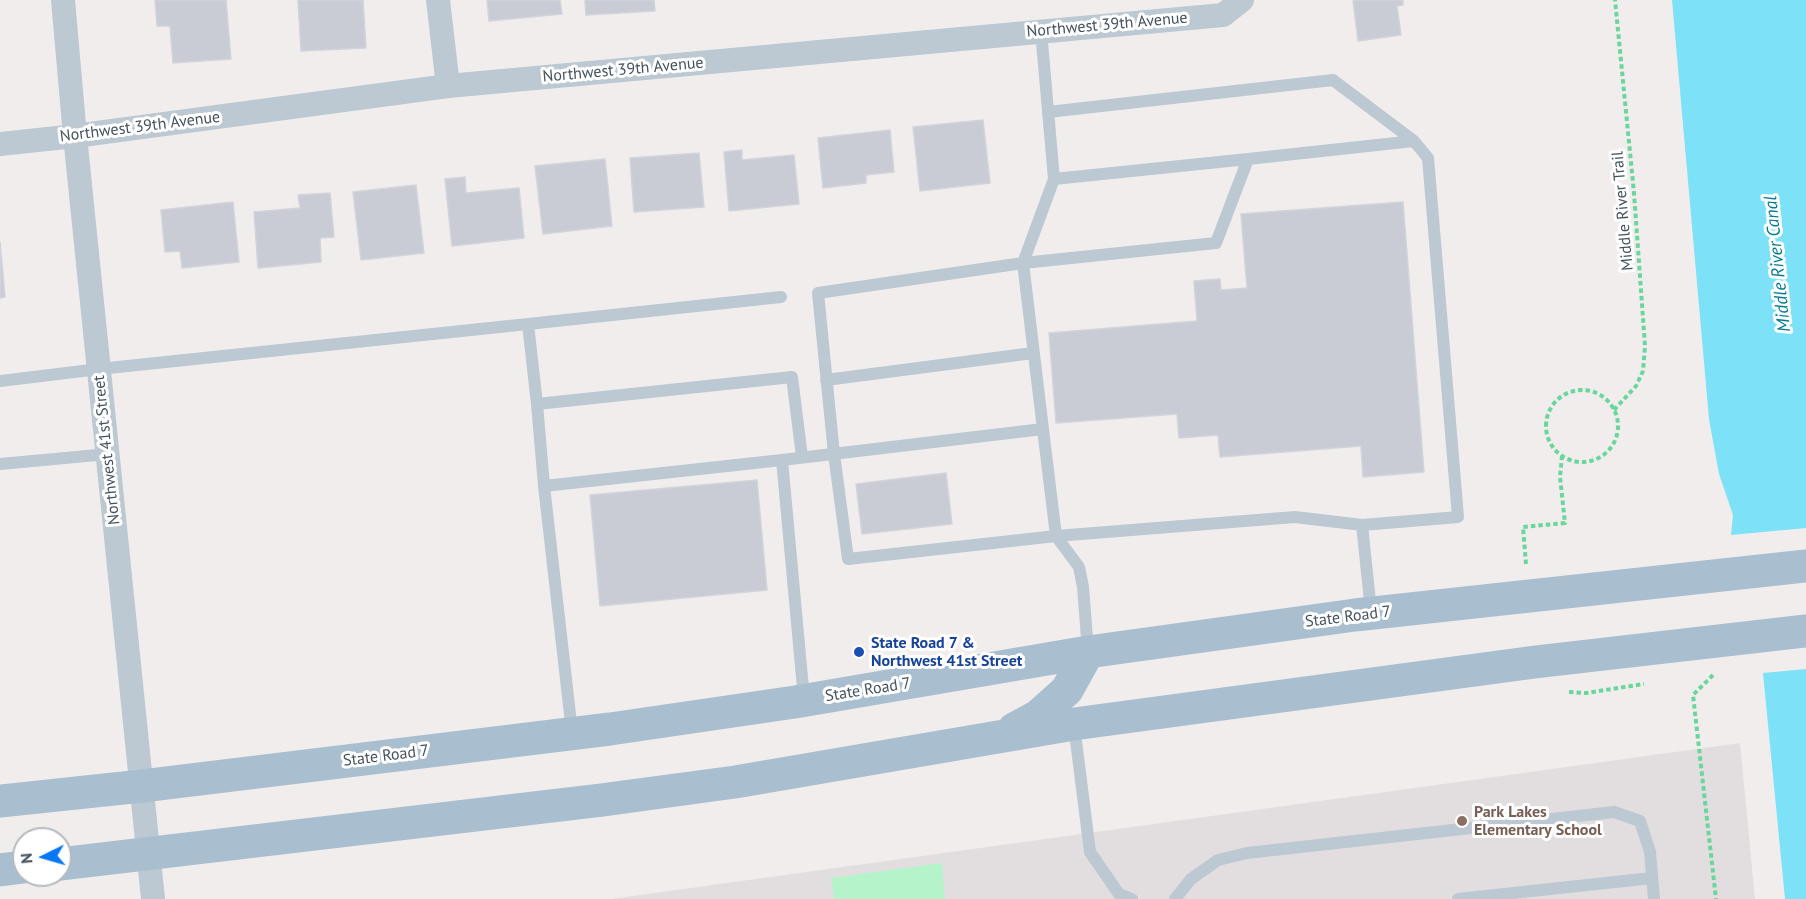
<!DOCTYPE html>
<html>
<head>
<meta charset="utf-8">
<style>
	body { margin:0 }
	#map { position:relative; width:1806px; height:899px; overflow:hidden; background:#f1eded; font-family:"PT Sans",sans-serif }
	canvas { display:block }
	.north { position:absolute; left:12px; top:827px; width:60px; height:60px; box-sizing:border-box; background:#fff; border:2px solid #b4babe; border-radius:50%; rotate:265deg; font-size:16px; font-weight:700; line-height:24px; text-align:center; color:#43525d }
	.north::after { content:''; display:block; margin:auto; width:21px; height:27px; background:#0377f5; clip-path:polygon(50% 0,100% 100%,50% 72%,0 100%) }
</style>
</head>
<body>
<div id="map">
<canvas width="1806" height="899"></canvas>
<div class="north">N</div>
</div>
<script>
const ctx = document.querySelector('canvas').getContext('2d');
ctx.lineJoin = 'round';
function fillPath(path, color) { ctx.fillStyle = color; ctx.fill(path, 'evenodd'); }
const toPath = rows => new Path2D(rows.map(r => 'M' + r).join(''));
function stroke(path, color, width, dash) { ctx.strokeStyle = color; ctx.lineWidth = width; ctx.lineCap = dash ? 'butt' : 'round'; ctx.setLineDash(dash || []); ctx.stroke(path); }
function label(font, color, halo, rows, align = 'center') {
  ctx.font = font + ' "PT Sans",sans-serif'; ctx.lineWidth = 6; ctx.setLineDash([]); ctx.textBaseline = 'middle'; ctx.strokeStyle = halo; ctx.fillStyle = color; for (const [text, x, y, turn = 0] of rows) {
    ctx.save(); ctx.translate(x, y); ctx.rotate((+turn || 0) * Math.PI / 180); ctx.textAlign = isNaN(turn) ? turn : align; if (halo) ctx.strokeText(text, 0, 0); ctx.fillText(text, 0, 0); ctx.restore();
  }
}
const education = toPath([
	[1740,743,1755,899,611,899]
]);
const green = toPath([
	[942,863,945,899,834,899,831,878]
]);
const water = toPath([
	[1672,0,1806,0,1806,528,1731,535,1733,515,1719,474,1709,419],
	[1806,669,1806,899,1785,899,1763,673]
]);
const building = toPath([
	[155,0,226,0,231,59,173,63,170,26,157,26,155,0],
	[298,0,363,0,366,48,301,51,298,0],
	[487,0,560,0,562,14,489,21,487,0],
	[585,0,654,0,655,11,586,15,585,0],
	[1353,0,1403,0,1403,5,1397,6,1401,35,1358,41,1353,0],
	[983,120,990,183,920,191,913,127,983,120],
	[890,130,894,172,866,175,866,183,823,188,818,138,890,130],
	[742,150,742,160,794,155,799,204,729,211,724,152,742,150],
	[699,153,704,207,634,212,630,158,699,153],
	[605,159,612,226,543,234,535,166,605,159],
	[465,177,466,193,519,188,524,238,452,246,445,179,465,177],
	[416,185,424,253,361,260,353,192,416,185],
	[330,193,334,237,320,238,321,262,258,268,254,212,300,208,298,195,330,193],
	[233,202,239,262,182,268,180,251,165,252,161,210,233,202],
	[1403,202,1424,472,1363,477,1361,446,1220,457,1218,435,1179,438,1177,414,1056,423,1049,333,1197,321,1194,281,1220,279,1221,290,1247,288,1241,214,1403,202],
	[0,242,5,297,0,298,0,242],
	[946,473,952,524,862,534,856,484,946,473],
	[757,480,767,590,600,606,590,495,757,480]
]);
const path = toPath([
	'1546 426a36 36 0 1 1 72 0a36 36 0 1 1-72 0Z',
	[1614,410,1636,386,1643,371,1645,346,1634,193,1615,0],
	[1526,564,1523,527,1565,523,1560,477,1562,456],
	[1713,675,1693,695,1716,899],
	[1569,692,1586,693,1644,684]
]);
const service = toPath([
	[1041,31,1054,179],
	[1048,112,1333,80,1414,141,1428,158,1458,517,1362,525],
	[1248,159,1216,243,1023,263,1054,179,1248,159],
	[1248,159,1414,141],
	[826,380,1033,353],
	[0,381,99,369,528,324],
	[537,404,528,324,781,297],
	[1043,429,1023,263,818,293,834,454,848,559,1056,536,1295,517,1362,525,1371,611],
	[782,460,1043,429,1056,536,1079,567,1083,587,1088,651],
	[0,464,108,454],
	[544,486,537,404,792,377,802,457],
	[1074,725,1090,852,1119,894,1132,899],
	[572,732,544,486,782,460,804,699],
	[1175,899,1191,879,1218,860,1247,853,1614,812,1640,821,1650,852,1654,899],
	[1458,899,1652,878]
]);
const minor = toPath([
	[63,0,75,136,153,899],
	[438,0,448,86],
	[0,144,75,136,448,86,1223,15,1242,0]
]);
const primary = toPath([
	[1014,729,1038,716,1067,690,1088,652],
	[0,801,142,786,610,729,795,702,1088,652,1355,615,1806,566],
	[60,864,602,800,735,782,1074,724,1535,662,1806,631],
	[0,870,24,867]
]);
const markers = [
	[859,652,6,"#1a4fb4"],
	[1462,821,6,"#8d6e63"]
];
const streetNames = [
	["Northwest 39th Avenue",1107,25,-5],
	["Northwest 39th Avenue",623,70,-5],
	["Northwest 39th Avenue",140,127,-7],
	["Middle River Trail",1623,211,-95],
	["Northwest 41st Street",107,450,-96],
	["State Road 7",1348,617,-7],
	["State Road 7",868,690,-9],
	["State Road 7",386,756,-7]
];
const transitNames = [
	["State Road 7 &",871,643],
	["Northwest 41st Street",871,661]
];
const educationNames = [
	["Park Lakes",1474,812],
	["Elementary School",1474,830]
];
const waterNames = [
	["Middle River Canal",1778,264,-96]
];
fillPath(education, '#e2dedf');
fillPath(green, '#b5f4cb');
fillPath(water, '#7de2f7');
fillPath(building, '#c9ccd4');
stroke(building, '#d1d4da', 1.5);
stroke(path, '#69d69c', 4, [4.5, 3]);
stroke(service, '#bcc9d2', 12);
stroke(minor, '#bcc9d2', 24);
stroke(primary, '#a9bfd0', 33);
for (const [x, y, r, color] of markers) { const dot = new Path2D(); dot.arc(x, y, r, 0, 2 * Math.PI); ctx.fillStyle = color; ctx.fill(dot); stroke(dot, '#fff', 2); }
label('16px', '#43525d', '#fff', streetNames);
label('bold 16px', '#164399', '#fff', transitNames, 'left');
label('bold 16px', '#785e54', '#fff', educationNames, 'left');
label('italic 18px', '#037b93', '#fff', waterNames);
</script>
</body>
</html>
